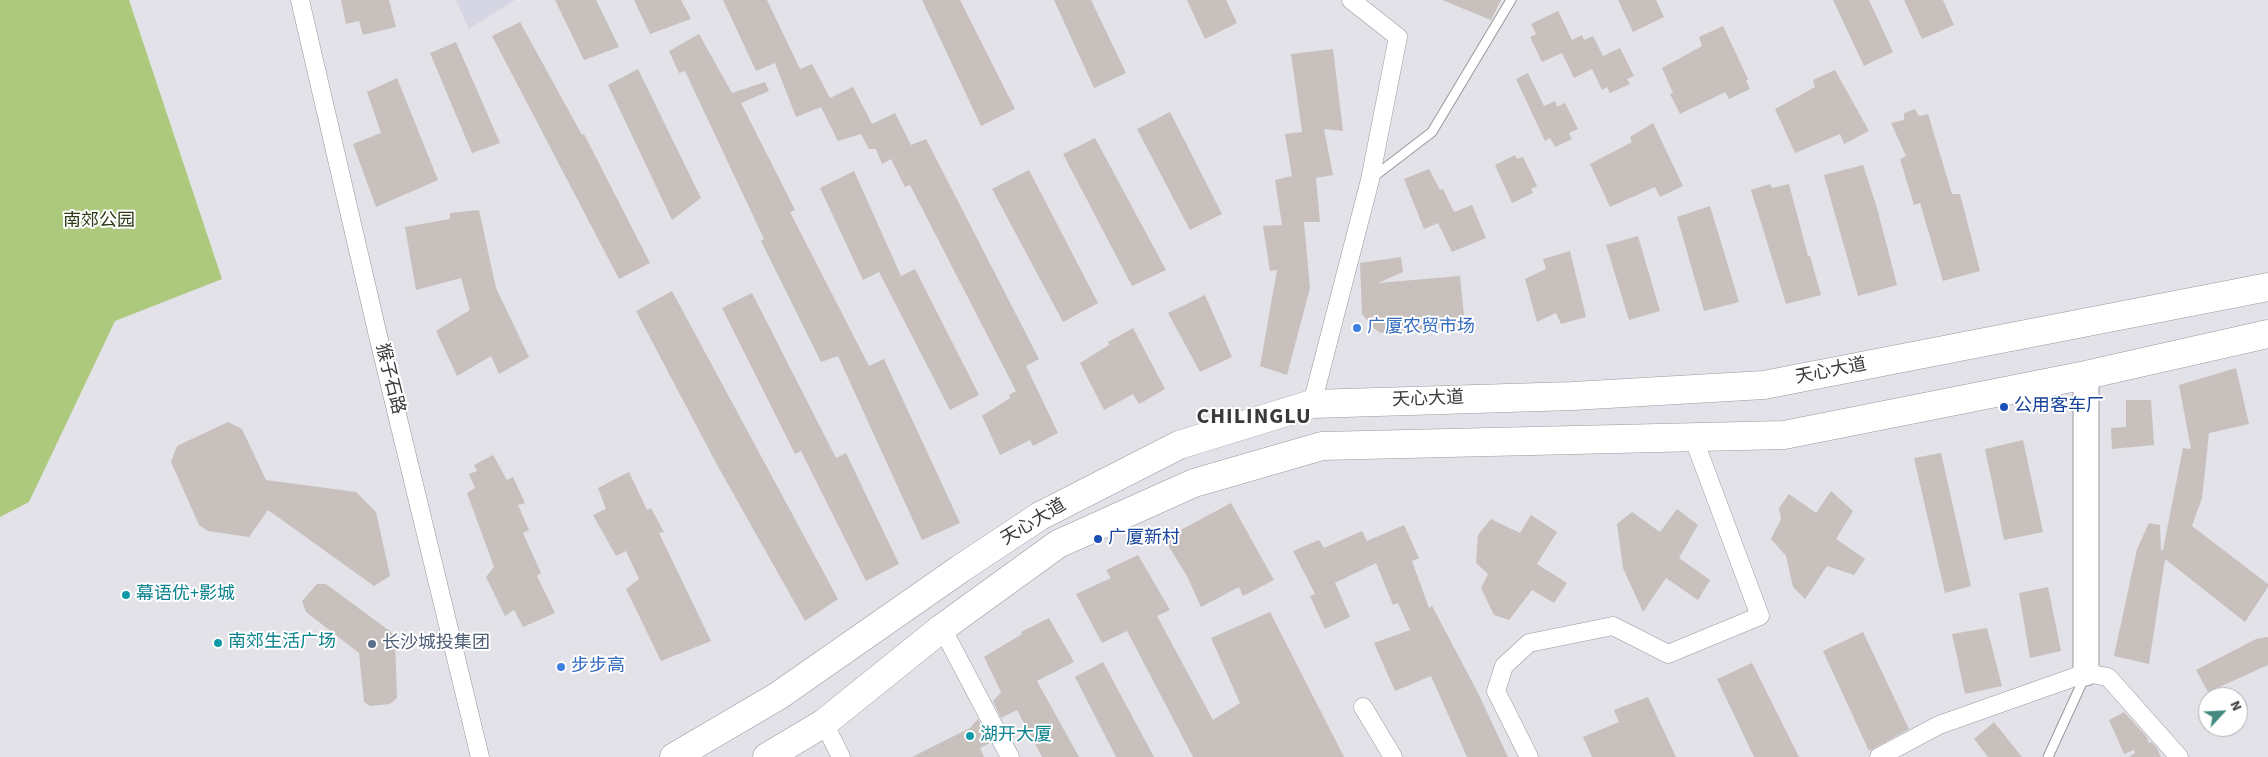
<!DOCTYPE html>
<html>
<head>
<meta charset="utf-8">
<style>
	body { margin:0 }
	#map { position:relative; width:2268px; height:757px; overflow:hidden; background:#e3e2e9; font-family:"Source Sans 3",sans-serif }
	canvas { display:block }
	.north { position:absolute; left:2198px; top:687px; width:50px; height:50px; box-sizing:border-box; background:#fff; border:1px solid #b0b0b1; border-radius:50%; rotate:65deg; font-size:14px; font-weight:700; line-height:20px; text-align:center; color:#3a3a3c }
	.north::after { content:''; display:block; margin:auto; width:18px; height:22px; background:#458a80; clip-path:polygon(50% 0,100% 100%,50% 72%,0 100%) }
</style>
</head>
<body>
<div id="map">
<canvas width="2268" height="757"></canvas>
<div class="north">N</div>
</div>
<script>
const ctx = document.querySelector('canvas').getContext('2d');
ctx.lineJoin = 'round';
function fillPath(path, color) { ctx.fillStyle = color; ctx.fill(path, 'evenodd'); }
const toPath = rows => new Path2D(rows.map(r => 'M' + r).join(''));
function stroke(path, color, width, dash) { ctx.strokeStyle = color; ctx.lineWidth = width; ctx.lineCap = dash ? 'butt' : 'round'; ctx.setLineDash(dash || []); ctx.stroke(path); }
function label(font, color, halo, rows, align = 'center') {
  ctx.font = font + ' "Source Sans 3","Noto Sans SC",sans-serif'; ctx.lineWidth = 4; ctx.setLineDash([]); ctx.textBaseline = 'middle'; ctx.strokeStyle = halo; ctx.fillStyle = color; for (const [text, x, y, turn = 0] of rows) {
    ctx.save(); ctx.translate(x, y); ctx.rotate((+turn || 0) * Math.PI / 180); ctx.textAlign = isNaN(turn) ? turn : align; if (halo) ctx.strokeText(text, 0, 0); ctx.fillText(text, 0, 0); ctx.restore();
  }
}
const built = toPath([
	[456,0,515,0,469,29]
]);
const green = toPath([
	[0,0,129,0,222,279,115,321,29,502,0,517]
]);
const building = toPath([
	[341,0,389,0,396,27,363,35,359,21,346,24],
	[555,0,596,0,619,47,584,60],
	[634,0,681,0,691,19,650,34],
	[723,0,767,0,800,69,812,64,830,98,853,87,872,124,895,113,911,145,926,139,1039,359,1026,366,1058,433,1033,446,1030,440,1000,455,982,416,1010,398,1009,395,1016,391,910,185,905,187,891,159,882,164,876,149,869,149,861,134,838,141,821,107,796,117,775,63,756,71],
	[922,0,960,0,1015,109,981,126],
	[1054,0,1091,0,1126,73,1094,88],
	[1187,0,1226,0,1237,23,1205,39],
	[1442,0,1501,0,1491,20],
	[1618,0,1656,0,1664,17,1633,32],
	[1833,0,1869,0,1893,52,1864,66],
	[1904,0,1943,0,1954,25,1922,39],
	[1558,11,1572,40,1582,35,1584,40,1593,36,1603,56,1620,48,1634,76,1627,79,1630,84,1610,93,1607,87,1602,90,1592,69,1574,78,1562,53,1542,62,1530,37,1536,34,1531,24],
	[520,22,582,135,584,134,650,263,619,279,492,36],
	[1723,26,1748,79,1746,81,1750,89,1729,99,1725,92,1680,114,1670,94,1673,93,1662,68,1702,46,1699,37],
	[699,34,732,93,765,82,769,91,741,103,795,210,790,212,869,366,884,359,960,523,922,540,838,356,821,362,761,241,764,239,685,71,679,73,669,51],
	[456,42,500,143,472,153,430,53],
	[1333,49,1343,131,1324,129,1333,175,1316,178,1320,222,1304,222,1310,288,1287,375,1260,366,1277,270,1270,271,1263,226,1282,225,1275,180,1292,176,1285,134,1302,132,1291,54],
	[638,69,701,198,672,220,608,85],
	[1835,70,1869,131,1844,144,1840,134,1795,153,1775,109,1815,87,1813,80],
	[1528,73,1544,106,1555,101,1557,107,1565,103,1578,129,1569,133,1572,139,1555,147,1550,138,1545,141,1516,79],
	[397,78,438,180,376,207,353,144,381,133,367,92],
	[1915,109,1919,116,1928,114,1952,194,1960,194,1980,271,1943,281,1920,203,1914,205,1900,159,1906,156,1891,123,1904,120,1904,113],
	[1170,112,1222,214,1190,230,1137,129],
	[1653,123,1683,186,1660,197,1655,187,1610,207,1590,164,1632,142,1630,137],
	[1095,138,1166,270,1132,286,1063,154],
	[1515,155,1517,159,1523,157,1537,186,1531,189,1533,193,1512,203,1495,165],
	[1863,165,1877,208,1897,285,1858,296,1824,175],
	[1429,169,1440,190,1443,189,1454,212,1472,205,1486,238,1452,252,1438,223,1424,229,1404,179],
	[1029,170,1098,303,1063,322,992,189],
	[854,171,901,276,915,269,979,395,950,410,879,272,863,280,820,188],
	[1770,184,1772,188,1789,184,1808,256,1810,256,1821,295,1786,304,1751,190],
	[1710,206,1739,302,1704,311,1677,217],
	[479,210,496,288,529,357,499,374,491,356,457,376,436,331,470,310,461,278,416,290,405,227,450,219,450,213],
	[1638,236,1660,311,1629,320,1606,245],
	[1570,251,1586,317,1561,324,1556,313,1537,322,1525,279,1546,269,1543,259],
	[1401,257,1403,272,1378,283,1460,276,1465,326,1381,333,1373,328,1362,314,1360,263],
	[672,291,838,599,805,621,716,463,636,311],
	[752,293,836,458,846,453,899,564,866,581,801,451,795,454,722,308],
	[1205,295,1232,357,1200,372,1168,313],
	[1133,328,1165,389,1139,404,1133,394,1104,410,1080,363,1109,345,1108,342],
	[2236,368,2249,424,2209,433,2202,498,2192,526,2268,584,2268,587,2245,622,2165,559,2149,664,2114,656,2137,549,2149,523,2160,525,2161,550,2163,550,2183,448,2191,449,2179,385],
	[2126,400,2151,400,2154,445,2112,449,2111,428,2126,427],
	[228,422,242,429,266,480,356,492,376,512,390,576,374,586,268,510,249,537,208,531,199,525,171,462,177,446],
	[2023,440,2043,532,2004,540,1985,449],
	[1941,453,1971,586,1945,593,1914,458],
	[493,455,507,480,513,477,525,503,518,505,529,530,523,533,541,573,537,576,555,613,523,627,514,610,505,616,486,577,494,567,467,493,475,488,469,474,477,471,474,465],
	[629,472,647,510,651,508,664,532,659,533,711,641,661,661,626,589,639,579,626,551,616,556,593,515,606,509,598,488],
	[1831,491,1853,511,1836,539,1865,559,1854,575,1827,566,1805,599,1793,587,1786,556,1771,539,1781,519,1779,508,1789,494,1816,513],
	[1231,503,1274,580,1243,596,1239,587,1201,607,1187,576,1164,539],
	[1677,509,1698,525,1679,558,1710,580,1698,600,1666,578,1643,612,1623,568,1617,524,1632,512,1660,532],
	[1531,515,1557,532,1537,564,1567,583,1554,603,1532,590,1509,620,1494,615,1481,588,1488,574,1476,563,1478,535,1491,519,1520,533],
	[1404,525,1419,558,1412,561,1429,608,1432,606,1477,691,1508,757,1467,757,1431,676,1395,691,1374,643,1410,630,1398,603,1393,605,1376,563,1335,583,1350,617,1325,629,1310,596,1315,594,1293,551,1319,540,1324,548,1362,531,1367,541],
	[1138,555,1170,610,1157,616,1213,720,1240,703,1211,638,1270,612,1344,757,1193,757,1127,631,1102,643,1076,594,1111,578,1106,570],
	[317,584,326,584,391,632,395,640,397,698,390,704,370,706,364,702,359,653,306,612,302,601],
	[2048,587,2061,651,2030,658,2019,593],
	[1049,618,1074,662,1037,681,1079,757,1042,757,1017,710,1001,718,993,701,1001,692,984,657,1022,634,1021,632],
	[1987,628,2002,686,1965,694,1952,634],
	[1863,632,1909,729,1869,751,1823,651],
	[2268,637,2268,665,2208,692,2196,670,2256,639],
	[1103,662,1154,757,1116,757,1075,677],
	[1752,663,1799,757,1754,757,1717,679],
	[1648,697,1676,757,1592,757,1583,737,1619,722,1614,710],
	[2124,712,2146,736,2149,743,2151,742,2157,748,2161,757,2129,757,2135,753,2134,750,2124,754,2109,720],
	[978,719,990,743,980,748,984,757,912,757,970,728],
	[1994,722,2022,757,1988,757,1974,739]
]);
const lane = toPath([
	[1372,178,1432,132,1511,0],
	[2048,757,2086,674]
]);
const street = toPath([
	[300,0,379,340,480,757],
	[1312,404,1370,180,1398,37,1351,0],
	[942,628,1010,757],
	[1363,707,1393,757],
	[824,723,841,757],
	[1529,757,1496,691,1504,666,1529,643,1613,626,1668,654,1760,616,1693,437],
	[1879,757,1939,725,2086,673,2108,677,2179,757]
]);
const secondary = toPath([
	[2086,375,2086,673]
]);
const primary = toPath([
	[674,757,778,696,960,569,1040,516,1179,445,1312,404,1573,396,1764,385,2268,287],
	[767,757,824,723,942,628,1058,544,1194,483,1322,446,1784,435,2086,375,2268,334]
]);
const markers = [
	[1357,328,5,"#3f7fe0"],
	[2004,407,5,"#1a4fb4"],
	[1098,539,5,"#1a4fb4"],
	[126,595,5,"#0f9aa8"],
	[218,643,5,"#0f9aa8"],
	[372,644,5,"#5c6f8a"],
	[561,667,5,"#3f7fe0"],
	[970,736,5,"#0f9aa8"]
];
const parkNames = [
	["南郊公园",99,222]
];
const shopNames = [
	["广厦农贸市场",1367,328],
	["步步高",571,667]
];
const streetNames = [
	["天心大道",1831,372,-11],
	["猴子石路",389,379,76],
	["天心大道",1428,400,-2],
	["天心大道",1034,523,-31]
];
const transitNames = [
	["公用客车厂",2014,407],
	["广厦新村",1108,539]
];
const cultureNames = [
	["幕语优+影城",136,595],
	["南郊生活广场",228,643],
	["湖开大厦",980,736]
];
const serviceNames = [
	["长沙城投集团",382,644]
];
const districtNames = [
	["CHILINGLU",1254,418]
];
fillPath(built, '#d5d5e3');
fillPath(green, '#adc97e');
fillPath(building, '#c7c0bd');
stroke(lane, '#98989e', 11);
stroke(street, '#98989e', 19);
stroke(secondary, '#98989e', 27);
stroke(primary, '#98989e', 29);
stroke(lane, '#fff', 9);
stroke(street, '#fff', 18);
stroke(secondary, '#fff', 25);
stroke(primary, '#fff', 28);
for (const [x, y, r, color] of markers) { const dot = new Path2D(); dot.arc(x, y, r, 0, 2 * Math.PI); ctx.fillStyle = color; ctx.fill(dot); stroke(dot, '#fff', 2); }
label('18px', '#2f3b16', '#fff', parkNames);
label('18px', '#366cbe', '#fff', shopNames, 'left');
label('18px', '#3a3a3c', '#fff', streetNames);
label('18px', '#164399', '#fff', transitNames, 'left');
label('18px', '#0d838f', '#fff', cultureNames, 'left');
label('18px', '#4e5e75', '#fff', serviceNames, 'left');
ctx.letterSpacing = '1px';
label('bold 22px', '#3a3a3c', '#fff', districtNames);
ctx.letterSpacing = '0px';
</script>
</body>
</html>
